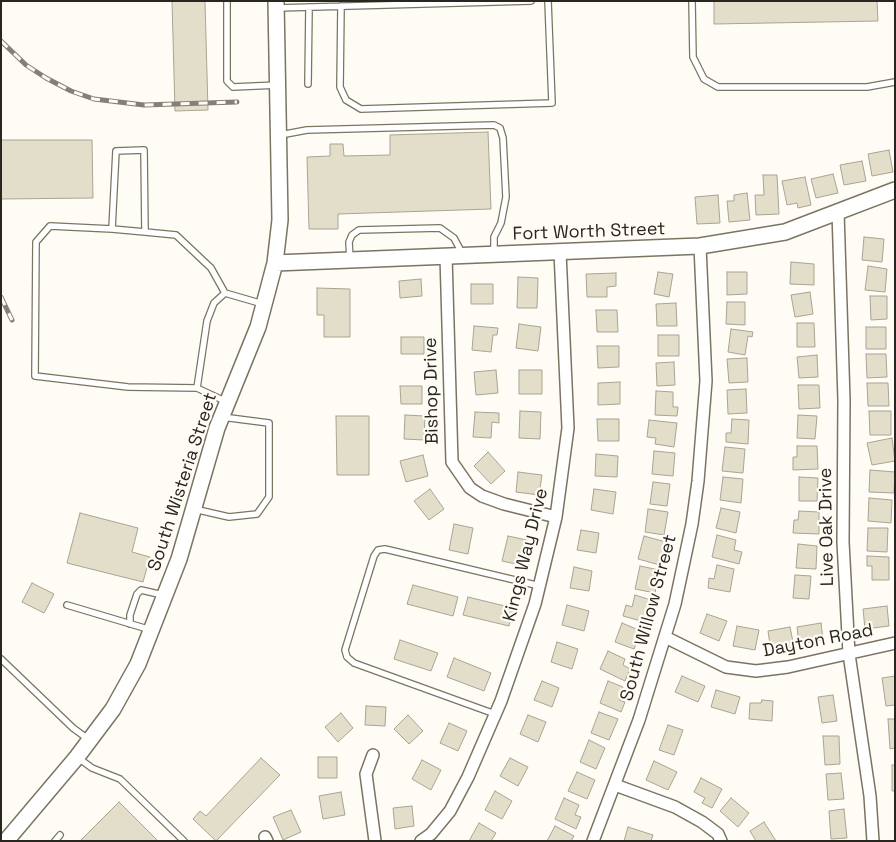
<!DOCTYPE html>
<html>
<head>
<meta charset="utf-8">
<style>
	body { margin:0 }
	#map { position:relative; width:896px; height:842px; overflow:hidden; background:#fefcf4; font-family:"Space Grotesk",sans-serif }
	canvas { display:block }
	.frame { position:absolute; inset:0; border:2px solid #28261f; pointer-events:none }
</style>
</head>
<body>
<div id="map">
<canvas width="896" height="842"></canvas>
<div class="frame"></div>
</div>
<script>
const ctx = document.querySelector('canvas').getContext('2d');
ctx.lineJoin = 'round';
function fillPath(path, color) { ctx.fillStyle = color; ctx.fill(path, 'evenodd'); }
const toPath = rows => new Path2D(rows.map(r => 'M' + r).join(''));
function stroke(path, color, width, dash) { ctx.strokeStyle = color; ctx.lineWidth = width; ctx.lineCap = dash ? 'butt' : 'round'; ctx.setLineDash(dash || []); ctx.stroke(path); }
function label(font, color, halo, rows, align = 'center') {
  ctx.font = font + ' "Space Grotesk",sans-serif'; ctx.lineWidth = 4.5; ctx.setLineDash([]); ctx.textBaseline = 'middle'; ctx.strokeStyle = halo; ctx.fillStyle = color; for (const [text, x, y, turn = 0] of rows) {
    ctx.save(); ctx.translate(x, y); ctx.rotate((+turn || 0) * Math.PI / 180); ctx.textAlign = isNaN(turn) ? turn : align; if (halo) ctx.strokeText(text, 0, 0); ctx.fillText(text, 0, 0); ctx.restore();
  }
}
const building = toPath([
	[172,1,205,1,208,110,175,111,172,1],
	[714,1,877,1,878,21,714,24,714,1],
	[488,132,491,209,338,214,338,229,309,229,307,157,330,156,330,144,343,144,344,156,390,155,390,135,488,132],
	[1,140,92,140,93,198,1,199,1,140],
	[889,150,893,172,872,176,868,154,889,150],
	[862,161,866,181,844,185,840,165,862,161],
	[833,174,838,193,816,198,811,179,833,174],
	[763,175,777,175,779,214,756,215,755,195,764,195,763,175],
	[805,177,811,205,798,208,797,203,787,205,782,181,805,177],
	[747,193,750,220,729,222,727,201,734,201,734,195,747,193],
	[718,195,720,223,697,224,695,197,718,195],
	[864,237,884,239,882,262,862,260,864,237],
	[791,262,814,264,814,285,790,284,791,262],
	[868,266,887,269,885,292,865,290,868,266],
	[658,272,673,274,669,297,654,294,658,272],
	[727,272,747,272,747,294,727,295,727,272],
	[616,273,616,286,607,287,607,297,587,297,586,274,616,273],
	[518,277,538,278,537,308,517,308,518,277],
	[421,279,422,296,400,298,399,281,421,279],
	[471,284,493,284,493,304,471,304,471,284],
	[317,288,350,289,350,337,324,337,324,315,317,315,317,288],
	[810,292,813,314,795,317,791,295,810,292],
	[870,296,887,296,887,319,871,320,870,296],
	[727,302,745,302,745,325,726,324,727,302],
	[676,303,677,326,657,326,656,304,676,303],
	[596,310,617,310,618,332,597,332,596,310],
	[797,323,814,323,815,347,797,347,797,323],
	[519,324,541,327,538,351,516,348,519,324],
	[474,326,498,328,497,335,493,335,491,352,472,350,474,326],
	[866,327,886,327,886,349,866,349,866,327],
	[731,329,753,332,752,337,748,336,745,355,728,352,731,329],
	[658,335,679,335,679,356,658,356,658,335],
	[401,337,424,337,424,354,401,354,401,337],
	[597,346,619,346,619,367,598,368,597,346],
	[866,354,886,354,887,377,867,378,866,354],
	[817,355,818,377,799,378,797,357,817,355],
	[747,358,748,382,729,383,727,359,747,358],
	[674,362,675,385,657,386,656,363,674,362],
	[496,370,498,393,476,395,474,372,496,370],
	[519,370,542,370,542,394,519,394,519,370],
	[620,382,620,404,598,405,598,383,620,382],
	[867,383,888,383,889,406,868,406,867,383],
	[798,385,819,385,820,408,799,409,798,385],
	[400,386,422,386,422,404,401,404,400,386],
	[746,389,747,413,728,414,727,390,746,389],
	[656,391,673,392,673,407,678,407,677,416,655,415,656,391],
	[520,411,541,412,540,439,519,438,520,411],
	[869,411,891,411,891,435,870,435,869,411],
	[475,412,499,413,499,423,492,422,491,438,473,437,475,412],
	[405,415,425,416,424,440,404,439,405,415],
	[798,415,817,416,815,439,797,438,798,415],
	[336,416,369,416,369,475,337,475,336,416],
	[597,419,619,419,619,441,598,441,597,419],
	[732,419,749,420,748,444,726,442,726,433,731,433,732,419],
	[649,420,677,423,674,447,655,444,656,438,647,437,649,420],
	[892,438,895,461,872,465,867,443,892,438],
	[797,446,817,446,818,469,793,470,793,457,797,457,797,446],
	[725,447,745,449,743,473,722,471,725,447],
	[654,451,675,453,673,476,652,474,654,451],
	[488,452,505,471,491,484,474,466,488,452],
	[596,454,618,456,617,477,595,476,596,454],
	[423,455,428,476,406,482,400,461,423,455],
	[870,470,895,472,894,493,869,492,870,470],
	[518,472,542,475,539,495,516,492,518,472],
	[723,477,743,479,741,503,720,500,723,477],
	[799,477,818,478,817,501,799,501,799,477],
	[653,482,670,484,667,506,650,504,653,482],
	[430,489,444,509,429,520,414,501,430,489],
	[594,489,616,492,613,514,591,510,594,489],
	[869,498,892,500,891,523,868,521,869,498],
	[721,508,740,512,736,533,716,528,721,508],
	[648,509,668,512,664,535,645,532,648,509],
	[799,511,819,512,819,534,793,533,794,520,798,520,799,511],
	[80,513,138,528,132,552,150,557,143,582,67,563,80,513],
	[454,524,473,528,468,554,449,550,454,524],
	[868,528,888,528,887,552,867,551,868,528],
	[581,530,599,533,596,553,577,550,581,530],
	[717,535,736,540,734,550,742,552,739,564,712,557,717,535],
	[508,536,527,540,521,565,502,561,508,536],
	[644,536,666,542,660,565,638,559,644,536],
	[798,544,817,546,816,569,796,568,798,544],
	[867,556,889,557,889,580,872,580,872,566,867,566,867,556],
	[717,565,734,569,730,592,708,588,709,578,714,579,717,565],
	[640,566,659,570,655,593,635,589,640,566],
	[574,567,592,571,589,591,570,588,574,567],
	[795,575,811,576,809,599,793,598,795,575],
	[32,583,54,594,44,613,22,602,32,583],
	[413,585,458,597,453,616,407,604,413,585],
	[635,595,654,601,648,623,623,616,626,605,632,607,635,595],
	[468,597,513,608,509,626,463,615,468,597],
	[567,605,589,611,584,631,562,625,567,605],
	[887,606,889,626,865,629,863,609,887,606],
	[707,614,727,621,719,641,700,633,707,614],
	[622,623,641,631,634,649,615,642,622,623],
	[821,623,823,640,799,644,797,627,821,623],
	[737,626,759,630,755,650,733,646,737,626],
	[790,627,794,647,771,651,768,631,790,627],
	[400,640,438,653,431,671,394,659,400,640],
	[557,642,578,649,572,669,551,662,557,642],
	[608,651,625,659,623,665,630,669,625,681,600,669,608,651],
	[454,658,491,673,484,691,447,677,454,658],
	[682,676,705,686,698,702,675,692,682,676],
	[895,676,895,705,886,706,882,678,895,676],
	[542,681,559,688,552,707,534,700,542,681],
	[608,681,623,687,619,700,625,702,621,712,600,703,608,681],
	[716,690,740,697,735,714,711,707,716,690],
	[833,695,837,721,822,723,818,697,833,695],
	[762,700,773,701,772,721,749,719,750,703,761,703,762,700],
	[366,706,386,707,385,726,365,725,366,706],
	[599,712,618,719,609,740,591,733,599,712],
	[341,713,353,728,338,742,325,727,341,713],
	[408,715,423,731,409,744,394,729,408,715],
	[528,715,546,722,538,742,520,734,528,715],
	[888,719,895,719,895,748,890,749,888,719],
	[449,723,467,731,458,751,440,743,449,723],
	[668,725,683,730,674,755,659,750,668,725],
	[823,736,839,736,840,764,825,765,823,736],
	[589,740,605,748,596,769,580,762,589,740],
	[318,757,337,757,337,778,318,778,318,757],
	[261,758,280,775,216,841,193,819,200,811,206,816,261,758],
	[510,758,528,767,518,786,500,776,510,758],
	[422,760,441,770,431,790,412,779,422,760],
	[654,761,677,772,668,790,646,780,654,761],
	[892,765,895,765,895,791,892,791,892,765],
	[577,772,595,780,587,799,568,791,577,772],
	[841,773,844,799,828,800,826,774,841,773],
	[701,778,722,789,712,808,702,803,705,798,694,792,701,778],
	[495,791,512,801,502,819,485,810,495,791],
	[341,792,345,815,323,819,319,796,341,792],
	[564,798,579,805,575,815,581,817,576,829,555,819,564,798],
	[731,798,749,813,738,827,720,811,731,798],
	[119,802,158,841,80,841,119,802],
	[412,806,414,826,395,829,393,808,412,806],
	[844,809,847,838,831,839,829,811,844,809],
	[291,810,301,832,283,840,273,817,291,810],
	[764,822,776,841,756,841,750,831,764,822],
	[479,823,496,833,491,841,469,841,479,823],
	[555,826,574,836,571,841,547,841,555,826],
	[628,827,653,835,651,841,624,841,628,827]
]);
const lane = toPath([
	[227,1,227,81,233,87,278,85],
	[692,1,693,57,704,79,718,87,867,87,895,82],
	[341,6,340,87,346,100,361,109,552,103,548,1],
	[277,8,531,1],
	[308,84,309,7],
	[280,135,307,130,494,125,500,128,503,138,506,197,501,223,494,237,494,252],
	[112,229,50,226,36,242,35,376,128,387,197,388],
	[145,232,112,229,116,151,144,150,145,232,176,235,211,268,225,293],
	[350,260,349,242,352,235,359,230,440,228,454,238,462,253],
	[227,402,197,388,207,321,214,303,225,293,263,304],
	[194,509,229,517,257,514,269,497,269,423,222,417],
	[67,605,151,630],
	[130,624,130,615,137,594,141,590,163,595],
	[1,659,73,728,88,739],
	[495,714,354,663,347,657,345,650,374,556,378,550,385,549,540,586],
	[77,757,92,768,120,779,184,841],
	[55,841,60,835]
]);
const street = toPath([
	[838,212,844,400,843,542,849,654,870,796,873,841],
	[446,256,452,462,470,488,482,496,504,504,556,517],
	[665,637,726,667,756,671,788,667,895,643],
	[373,755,366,774,375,841],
	[615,785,675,807,702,822,718,834,721,841],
	[265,837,267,841],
	[421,841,431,834,450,811,468,777,501,701,535,604,556,517,568,428,560,252],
	[593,841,639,720,675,604,692,524,698,481,706,381,700,246]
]);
const secondary = toPath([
	[275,263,700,246,785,232,895,190],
	[6,841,77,757,113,709,138,664,179,559,217,428,258,327,275,263,280,220,276,1]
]);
const rail = toPath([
	[1,41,26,65,46,78,71,91,94,99,144,105,237,102],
	[1,297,12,320]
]);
const streetNames = [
	["Fort Worth Street",589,232,-2],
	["Bishop Drive",432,391,-91],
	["South Wisteria Street",183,482,-72],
	["Live Oak Drive",827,527,-91],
	["Kings Way Drive",526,555,-76],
	["South Willow Street",649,618,-75],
	["Dayton Road",818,641,-11]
];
fillPath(building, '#e3deca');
stroke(building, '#a9a492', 1);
stroke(lane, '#7a7463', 8);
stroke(street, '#7a7463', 14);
stroke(secondary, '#7a7463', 18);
stroke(lane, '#fff', 5.5);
stroke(street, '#fff', 11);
stroke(secondary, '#fff', 15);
stroke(rail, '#828078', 5);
stroke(rail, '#fefcf4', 3, [9]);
label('18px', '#28261f', '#fefcf4', streetNames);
</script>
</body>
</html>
